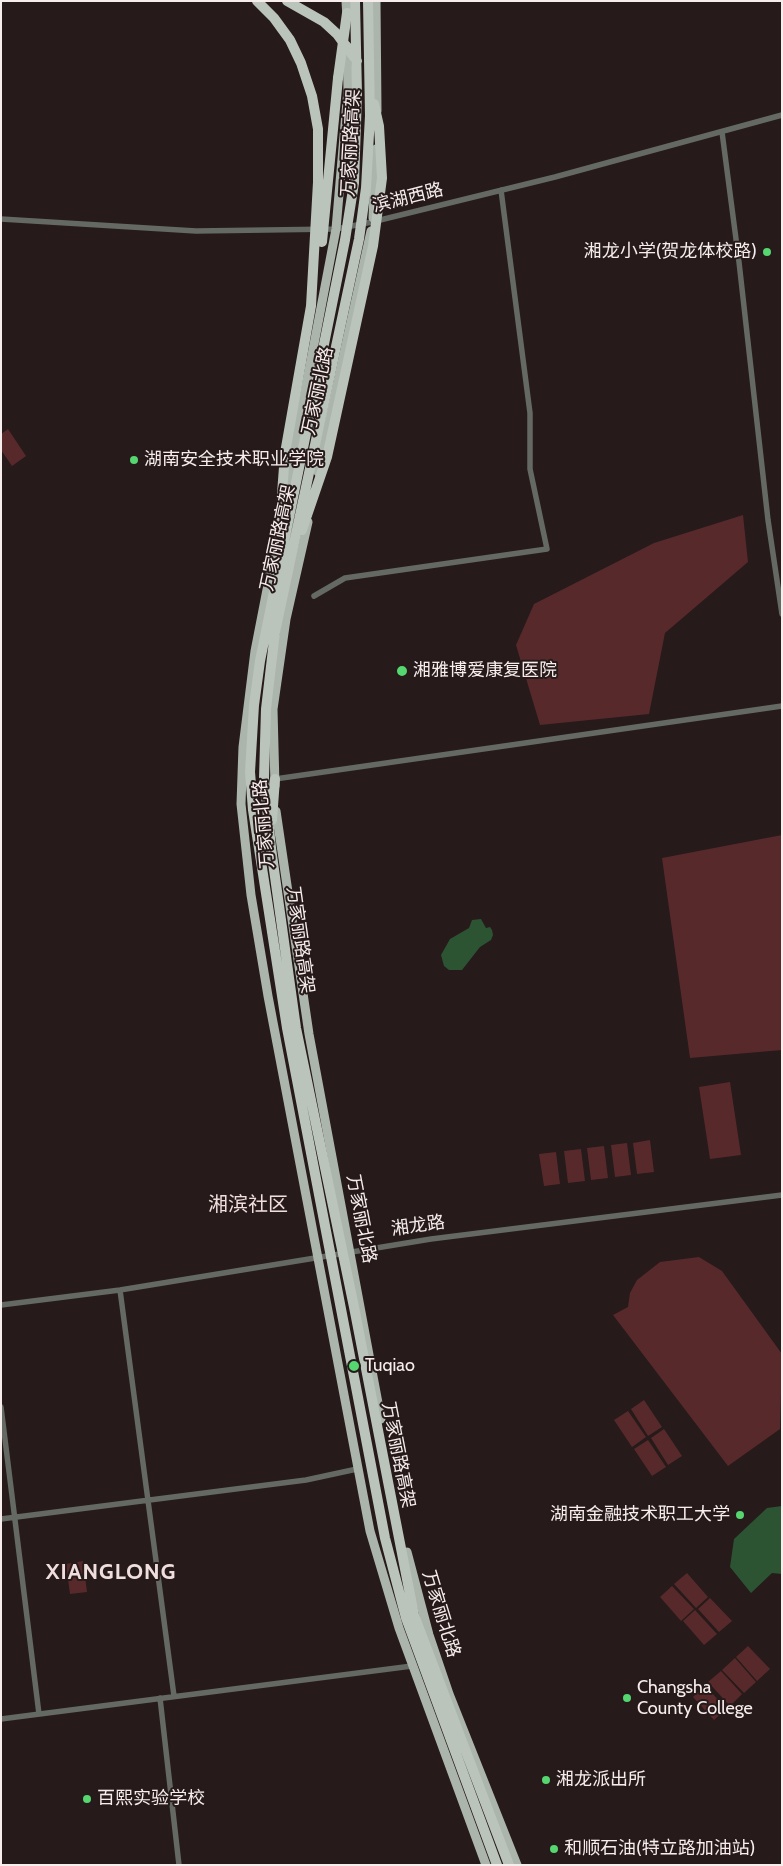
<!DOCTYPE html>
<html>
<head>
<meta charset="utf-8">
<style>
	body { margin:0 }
	#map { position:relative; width:783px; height:1866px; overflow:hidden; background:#261a1a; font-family:Cabin,sans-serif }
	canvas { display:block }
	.frame { position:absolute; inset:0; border:2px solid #f6edec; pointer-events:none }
</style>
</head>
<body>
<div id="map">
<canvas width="783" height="1866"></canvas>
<div class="frame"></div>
</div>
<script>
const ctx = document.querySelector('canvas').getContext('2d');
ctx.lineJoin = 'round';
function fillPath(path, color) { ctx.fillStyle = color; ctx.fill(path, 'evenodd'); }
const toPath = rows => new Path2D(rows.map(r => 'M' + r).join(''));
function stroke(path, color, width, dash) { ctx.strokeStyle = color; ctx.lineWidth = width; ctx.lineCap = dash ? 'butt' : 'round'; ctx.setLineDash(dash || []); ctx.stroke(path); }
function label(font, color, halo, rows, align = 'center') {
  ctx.font = font + ' Cabin,"Noto Sans SC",sans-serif'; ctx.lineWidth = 4; ctx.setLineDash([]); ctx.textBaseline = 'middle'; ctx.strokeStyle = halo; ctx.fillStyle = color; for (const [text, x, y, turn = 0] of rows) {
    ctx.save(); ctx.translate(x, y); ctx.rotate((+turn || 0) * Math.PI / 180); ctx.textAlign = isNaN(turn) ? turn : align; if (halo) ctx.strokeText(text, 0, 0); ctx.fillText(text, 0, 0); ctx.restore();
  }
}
const green = toPath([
	[8,429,26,456,12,466,1,450,1,434],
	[743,515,748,562,665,633,649,714,540,725,516,645,534,604,654,543],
	[782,835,782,1050,690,1058,662,858],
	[730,1082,741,1155,710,1159,699,1087],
	[650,1140,654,1172,637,1174,633,1143],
	[627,1143,631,1175,615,1177,611,1145],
	[604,1146,608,1178,591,1180,587,1148],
	[581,1149,585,1181,568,1183,564,1151],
	[556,1152,560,1184,544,1186,539,1154],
	[699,1257,722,1271,782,1354,780,1429,728,1466,613,1315,628,1307,630,1293,637,1280,660,1262],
	[644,1400,662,1427,648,1436,631,1409],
	[628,1411,646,1437,632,1447,614,1420],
	[664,1429,682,1456,668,1465,651,1438],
	[648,1440,666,1467,652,1476,634,1449],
	[83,1561,87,1592,70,1594,66,1564],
	[687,1573,708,1597,696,1608,674,1584],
	[672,1586,694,1609,681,1621,660,1597],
	[710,1598,732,1621,719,1632,698,1609],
	[695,1610,717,1634,704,1645,683,1621],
	[748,1646,770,1669,757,1681,736,1657],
	[735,1658,756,1682,744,1693,722,1670],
	[721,1671,742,1694,730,1706,708,1682],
	[705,1685,726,1709,714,1720,693,1697]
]);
const water = toPath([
	[481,919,486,928,490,927,492,930,493,935,491,940,480,947,462,970,449,970,444,966,441,955,450,939,469,928,472,920],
	[782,1506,782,1574,772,1573,751,1593,730,1567,734,1539,767,1508]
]);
const minor = toPath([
	[722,132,739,262,768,520,782,614],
	[1,219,196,231,336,229,372,222,555,177,782,115],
	[314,596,345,578,547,549,530,469,530,413,501,190],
	[275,779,782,706],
	[120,1290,174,1696],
	[1,1305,120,1290,431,1239,782,1195],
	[1,1407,39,1714],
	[1,1519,306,1480,357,1469],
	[160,1698,179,1865],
	[1,1719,412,1666]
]);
const primary = toPath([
	[346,1,347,18],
	[376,1,377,111],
	[373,218,376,149],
	[318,472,371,231],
	[285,496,336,229,348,90,347,46],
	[279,528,255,651,243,747,241,804,251,895,268,996,370,1531,399,1628,486,1865],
	[275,786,273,709,286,619,308,522],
	[276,811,309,1034,381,1419],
	[407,1552,429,1635,449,1694,517,1865]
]);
const trunk = toPath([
	[338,78,347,13],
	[272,820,275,779]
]);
const trunkBridge = toPath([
	[257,1,274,18,290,40,301,63,312,96,318,129,318,182,311,306,285,453,279,535],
	[287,1,324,22,337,34,357,61],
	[355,1,357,94,354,183,345,240,260,661,254,705,250,772,253,810,287,1028,385,1538,406,1618,497,1865],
	[368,1,370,116,366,188,359,239,275,632,266,709,264,778,271,848,296,1028,354,1307,414,1615,509,1865],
	[322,242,338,78],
	[302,530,327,457,373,246,382,178,379,126,374,104]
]);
const markers = [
	[767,252,5,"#55d671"],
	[134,460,5,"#55d671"],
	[402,671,6,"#55d671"],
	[354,1366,6,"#55d671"],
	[740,1515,5,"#55d671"],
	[627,1698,5,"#55d671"],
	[546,1780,5,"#55d671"],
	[87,1799,5,"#55d671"],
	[554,1849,5,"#55d671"]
];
const streetNames = [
	["万家丽路高架",351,143,-87],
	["滨湖西路",408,198,-14],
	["万家丽北路",318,391,-78],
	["万家丽路高架",278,538,-78],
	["万家丽北路",264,824,-95],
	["万家丽路高架",300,940,82],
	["万家丽北路",361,1219,79],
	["湘龙路",418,1226,-8],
	["万家丽路高架",398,1455,79],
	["万家丽北路",441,1614,73]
];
const poiNames = [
	["湘龙小学(贺龙体校路)",757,252,"right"],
	["湖南安全技术职业学院",144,460],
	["湘雅博爱康复医院",413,671],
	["Tuqiao",365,1366],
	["湖南金融技术职工大学",730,1515,"right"],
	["Changsha",637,1688],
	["County College",637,1709],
	["湘龙派出所",556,1780],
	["百熙实验学校",97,1799],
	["和顺石油(特立路加油站)",564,1849]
];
const quarterNames = [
	["湘滨社区",248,1205]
];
const districtNames = [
	["XIANGLONG",111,1573]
];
fillPath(green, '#58292b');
fillPath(water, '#2c5433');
stroke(minor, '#646964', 5.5);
stroke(primary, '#abb5ac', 9);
stroke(trunk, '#bac4ba', 10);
stroke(trunkBridge, '#bac4ba', 10);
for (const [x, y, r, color] of markers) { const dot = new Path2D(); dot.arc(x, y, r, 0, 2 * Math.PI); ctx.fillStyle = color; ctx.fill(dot); stroke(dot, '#261a1a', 2); }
label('18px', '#f6edec', '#261a1a', streetNames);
label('18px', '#f6edec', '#261a1a', poiNames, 'left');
label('20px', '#efdedd', '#261a1a', quarterNames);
ctx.letterSpacing = '1px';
label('bold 22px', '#efdedd', '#261a1a', districtNames);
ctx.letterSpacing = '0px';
</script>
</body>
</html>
